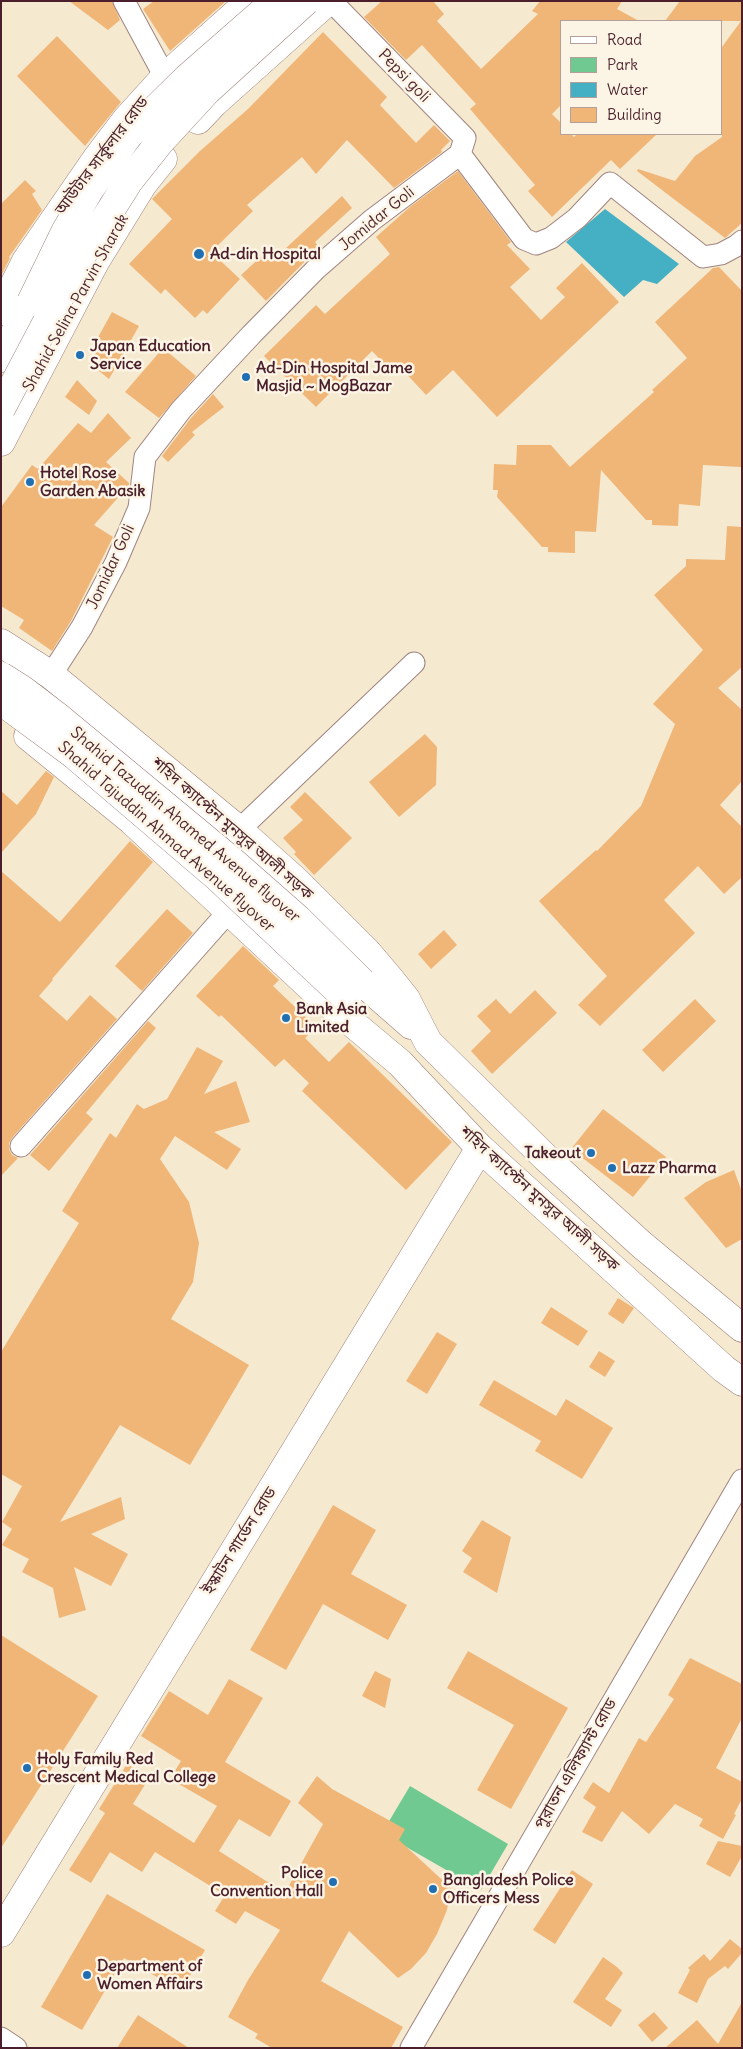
<!DOCTYPE html>
<html>
<head>
<meta charset="utf-8">
<style>
	body { margin:0 }
	#map { position:relative; width:743px; height:2049px; overflow:hidden; background:#f5e9d0; font-family:Delius,sans-serif }
	canvas { display:block }
	.frame { position:absolute; inset:0; border:2px solid #4a1f2b; pointer-events:none }
	.legend { position:absolute; left:560px; top:20px; width:162px; height:115px; box-sizing:border-box; background:#fcf5e5; border:1px solid #b59f9b; margin:0; padding:6px 9px; list-style:none; font-size:15px; color:#4a1f2b }
	.legend li { display:flex; align-items:center; gap:10px; height:25px }
	.legend b { width:25px; border:1px solid #b59f9b }
</style>
</head>
<body>
<div id="map">
<canvas width="743" height="2049"></canvas>
<div class="frame"></div>
<ul class="legend">
<li><b style="height:6px;background:#fff"></b>Road</li>
<li><b style="height:14px;background:#6fc990"></b>Park</li>
<li><b style="height:14px;background:#45afc3"></b>Water</li>
<li><b style="height:14px;background:#f0b678"></b>Building</li>
</ul>
</div>
<script>
const ctx = document.querySelector('canvas').getContext('2d');
ctx.lineJoin = 'round';
function fillPath(path, color) { ctx.fillStyle = color; ctx.fill(path, 'evenodd'); }
const toPath = rows => new Path2D(rows.map(r => 'M' + r).join(''));
function stroke(path, color, width, dash) { ctx.strokeStyle = color; ctx.lineWidth = width; ctx.lineCap = dash ? 'butt' : 'round'; ctx.setLineDash(dash || []); ctx.stroke(path); }
function label(font, color, halo, rows, align = 'center') {
  ctx.font = font + ' Delius,"Noto Sans Bengali",sans-serif'; ctx.lineWidth = 5; ctx.setLineDash([]); ctx.textBaseline = 'middle'; ctx.strokeStyle = halo; ctx.fillStyle = color; for (const [text, x, y, turn = 0] of rows) {
    ctx.save(); ctx.translate(x, y); ctx.rotate((+turn || 0) * Math.PI / 180); ctx.textAlign = isNaN(turn) ? turn : align; if (halo) ctx.strokeText(text, 0, 0); ctx.fillText(text, 0, 0); ctx.restore();
  }
}
const green = toPath([
	[410,1786,508,1844,481,1890,382,1833]
]);
const water = toPath([
	[605,209,679,264,657,284,643,280,624,297,566,242]
]);
const building = toPath([
	[69,1,112,1,120,20,108,30],
	[154,1,226,1,170,51,143,9],
	[382,1,433,1,444,14,437,21,481,69,538,14,532,11,540,1,622,1,617,9,639,21,562,21,562,104,552,114,562,124,562,134,571,134,574,137,577,134,657,134,620,169,611,160,552,217,528,191,535,185,470,109,476,104,422,45,406,60,364,17],
	[680,1,742,1,742,223,725,238,637,171,638,169,675,181,695,156,722,137,722,47,741,21,665,21],
	[323,32,387,97,380,105,416,143,434,125,450,141,441,150,442,152,394,188,347,140,316,174,302,157,247,205,253,211,211,252,240,279,207,314,203,310,195,318,165,289,161,294,129,264,172,219,152,199,200,151,248,109],
	[57,36,121,102,85,146,17,76],
	[458,171,511,242,507,245,530,269,510,287,541,320,565,297,556,288,582,263,619,302,497,417,453,370,426,395,402,369,395,375,372,351,316,407,264,356,316,305,325,314,390,254,376,237,411,206],
	[25,180,36,191,32,194,42,210,9,257,10,258,1,276,1,204],
	[342,196,352,208,315,242,319,247,266,301,241,275,265,253,272,261],
	[719,267,742,291,741,467,703,465,700,506,679,504,678,526,652,525,652,520,646,520,601,470,596,532,575,531,575,553,548,552,548,547,542,547,497,497,498,490,493,490,494,464,516,465,517,445,551,445,570,467,654,392,652,390,687,358,655,322,713,268],
	[112,312,139,326,109,379,89,363,96,353,91,350],
	[163,348,196,376,159,418,125,392],
	[77,380,97,401,89,415,65,397],
	[213,394,224,407,192,432,195,435,168,462,162,456,191,418],
	[108,413,131,438,106,462,129,483,129,485,94,525,113,537,71,621,52,651,19,628,24,620,1,606,1,507,32,465,38,469,78,423,91,433],
	[727,526,742,527,742,667,718,688,742,710,742,781,720,805,742,827,742,877,724,894,698,866,664,900,695,933,600,1026,578,1005,607,976,539,901,596,850,597,851,641,806,675,724,653,704,703,650,654,595,686,566,686,559,725,560],
	[425,734,437,747,436,785,399,817,369,782],
	[46,771,54,777,36,814,1,853,1,791,17,805],
	[305,792,352,838,314,875,294,854,296,852,283,838,303,820,290,807],
	[130,841,153,862,52,979,53,980,39,996,67,1021,90,995,117,1019,12,1138,9,1143,9,1149,12,1155,18,1158,1,1176,1,871,60,922],
	[167,909,193,933,142,991,115,966],
	[444,930,457,945,431,969,418,954],
	[243,946,279,980,273,986,316,1027,305,1038,329,1062,349,1042,452,1142,406,1190,302,1091,309,1083,284,1059,275,1067,221,1015,219,1017,196,996],
	[535,990,557,1013,492,1074,471,1051,491,1031,477,1016,496,999,510,1014],
	[695,999,716,1021,663,1072,642,1050],
	[148,1021,156,1028,86,1113,93,1119,49,1171,30,1155],
	[197,1047,223,1061,204,1094,236,1081,250,1122,214,1132,241,1149,227,1170,175,1136,160,1159,189,1202,199,1243,193,1282,171,1319,249,1365,190,1465,120,1425,60,1522,121,1497,125,1519,91,1534,128,1554,111,1586,74,1567,86,1610,59,1618,53,1588,22,1572,29,1559,2,1545,12,1529,2,1522,22,1486,1,1474,1,1352,79,1223,62,1211,110,1133,116,1138,137,1104,144,1109,167,1099],
	[603,1109,666,1157,633,1197,571,1149],
	[734,1170,742,1192,742,1239,726,1248,684,1198,706,1182],
	[618,1298,634,1308,623,1324,608,1314],
	[551,1307,588,1331,578,1346,541,1323],
	[437,1332,457,1344,427,1394,406,1381],
	[599,1351,615,1361,605,1377,589,1367],
	[494,1380,556,1416,566,1399,613,1428,582,1479,535,1451,541,1441,479,1405],
	[333,1505,376,1530,351,1574,407,1605,388,1640,323,1604,286,1670,250,1650],
	[482,1520,511,1537,497,1593,463,1572,472,1558,462,1551],
	[1,1635,98,1696,1,1848],
	[468,1651,568,1708,511,1809,477,1790,514,1725,447,1688],
	[690,1658,742,1684,742,1718,716,1768,742,1782,742,1799,734,1814,736,1815,723,1839,699,1826,703,1819,675,1804,649,1834,622,1811,602,1842,582,1832,596,1807,583,1798,593,1782,609,1793,639,1738,646,1742,674,1699,668,1695],
	[375,1671,391,1679,385,1708,362,1696],
	[229,1679,263,1698,225,1762,291,1801,270,1837,239,1819,219,1851,285,1893,323,1824,298,1803,317,1776,332,1789,405,1829,399,1840,451,1888,447,1910,437,1934,426,1953,411,1969,398,1978,349,1931,321,1981,403,2027,391,2048,272,2048,255,2038,258,2034,228,2017,248,1980,280,1930,245,1911,236,1924,215,1911,225,1895,155,1852,142,1872,110,1852,91,1883,69,1870,105,1813,99,1809,127,1764,149,1778,133,1804,194,1843,217,1806,170,1779,181,1761,141,1736,169,1691,208,1715],
	[718,1841,742,1846,742,1856,730,1877,706,1864],
	[572,1870,593,1884,555,1944,533,1930],
	[107,1894,205,1950,181,1991,124,1958,82,2030,41,2007],
	[730,1939,742,1949,742,1953,728,1969,725,1966,708,1979,697,2003,678,1993,690,1970,688,1968,704,1954,710,1961],
	[603,1957,617,1967,623,1973,605,1999,622,2010,611,2027,573,2002],
	[742,2002,742,2048,665,2048,697,2020,718,2044],
	[654,2012,668,2028,652,2042,638,2025],
	[138,2015,189,2048,117,2048]
]);
const minor = toPath([
	[124,1,165,77],
	[331,1,465,138,460,154],
	[51,675,82,627,116,562,139,508,145,457,181,410,251,335,317,268,372,220,460,154,524,239,536,244,551,238,577,218,610,183,703,257,721,254,736,246,742,241],
	[239,830,414,663],
	[21,1146,229,911],
	[1,2038,16,2048],
	[411,2048,742,1480]
]);
const major = toPath([
	[198,120,214,103,328,1],
	[1,311,26,261,97,158,126,120,165,77,250,1],
	[1,358,31,302],
	[1,442,95,262,143,184,163,159],
	[1,643,51,675,239,830,296,881,368,953,390,979,406,999,428,1042,546,1158,642,1245,742,1328],
	[28,736,131,820,320,996,400,1063,480,1148,724,1369,742,1382],
	[362,982,411,1025],
	[1,1933,480,1148]
]);
const majorBridge = toPath([
	[31,302,65,232,90,189,128,136,187,78,275,1],
	[1,409,81,257,129,181,160,142,207,91,306,1],
	[1,676,23,690,57,716,232,861,298,919,362,982],
	[1,701,73,754,216,876,347,999]
]);
const markers = [
	[199,254,6,"#1f6fb2"],
	[80,355,5,"#1f6fb2"],
	[246,377,5,"#1f6fb2"],
	[30,482,5,"#1f6fb2"],
	[286,1018,5,"#1f6fb2"],
	[591,1153,5,"#1f6fb2"],
	[612,1168,5,"#1f6fb2"],
	[27,1768,5,"#1f6fb2"],
	[333,1882,5,"#1f6fb2"],
	[433,1889,5,"#1f6fb2"],
	[87,1975,5,"#1f6fb2"]
];
const streetNames = [
	["Pepsi goli",404,76,46],
	["আউটার সার্কুলার রোড",102,156,-53],
	["Jomidar Goli",377,219,-39],
	["Shahid Selina Parvin Sharak",76,303,-61],
	["Jomidar Goli",111,567,-65],
	["Shahid Tazuddin Ahamed Avenue flyover",185,825,40],
	["শহিদ ক্যাপ্টেন মুনসুর আলী সড়ক",232,829,41],
	["Shahid Tajuddin Ahmad Avenue flyover",166,837,41],
	["শহিদ ক্যাপ্টেন মুনসুর আলী সড়ক",539,1199,42],
	["ইস্কাটন গার্ডেন রোড",240,1541,-58],
	["পুরাতন এলিফ্যান্ট রোড",576,1764,-60]
];
const poiNames = [
	["Ad-din Hospital",210,254],
	["Japan Education",90,346],
	["Service",90,364],
	["Ad-Din Hospital Jame",256,368],
	["Masjid ~ MogBazar",256,386],
	["Hotel Rose",40,473],
	["Garden Abasik",40,491],
	["Bank Asia",296,1009],
	["Limited",296,1027],
	["Takeout",581,1153,"right"],
	["Lazz Pharma",622,1168],
	["Holy Family Red",37,1759],
	["Crescent Medical College",37,1777],
	["Police",323,1873,"right"],
	["Convention Hall",323,1891,"right"],
	["Bangladesh Police",443,1880],
	["Officers Mess",443,1898],
	["Department of",97,1966],
	["Women Affairs",97,1984]
];
fillPath(green, '#6fc990');
fillPath(water, '#45afc3');
fillPath(building, '#f0b678');
stroke(minor, '#a0847e', 23);
stroke(major, '#a0847e', 29);
stroke(minor, '#fff', 21);
stroke(major, '#fff', 28);
stroke(majorBridge, '#a0847e', 29, []);
stroke(majorBridge, '#fff', 28);
for (const [x, y, r, color] of markers) { const dot = new Path2D(); dot.arc(x, y, r, 0, 2 * Math.PI); ctx.fillStyle = color; ctx.fill(dot); stroke(dot, '#fcf5e5', 2); }
label('16px', '#4a1f2b', '#fcf5e5', streetNames);
label('bold 16px', '#4a1f2b', '#fcf5e5', poiNames, 'left');
</script>
</body>
</html>
